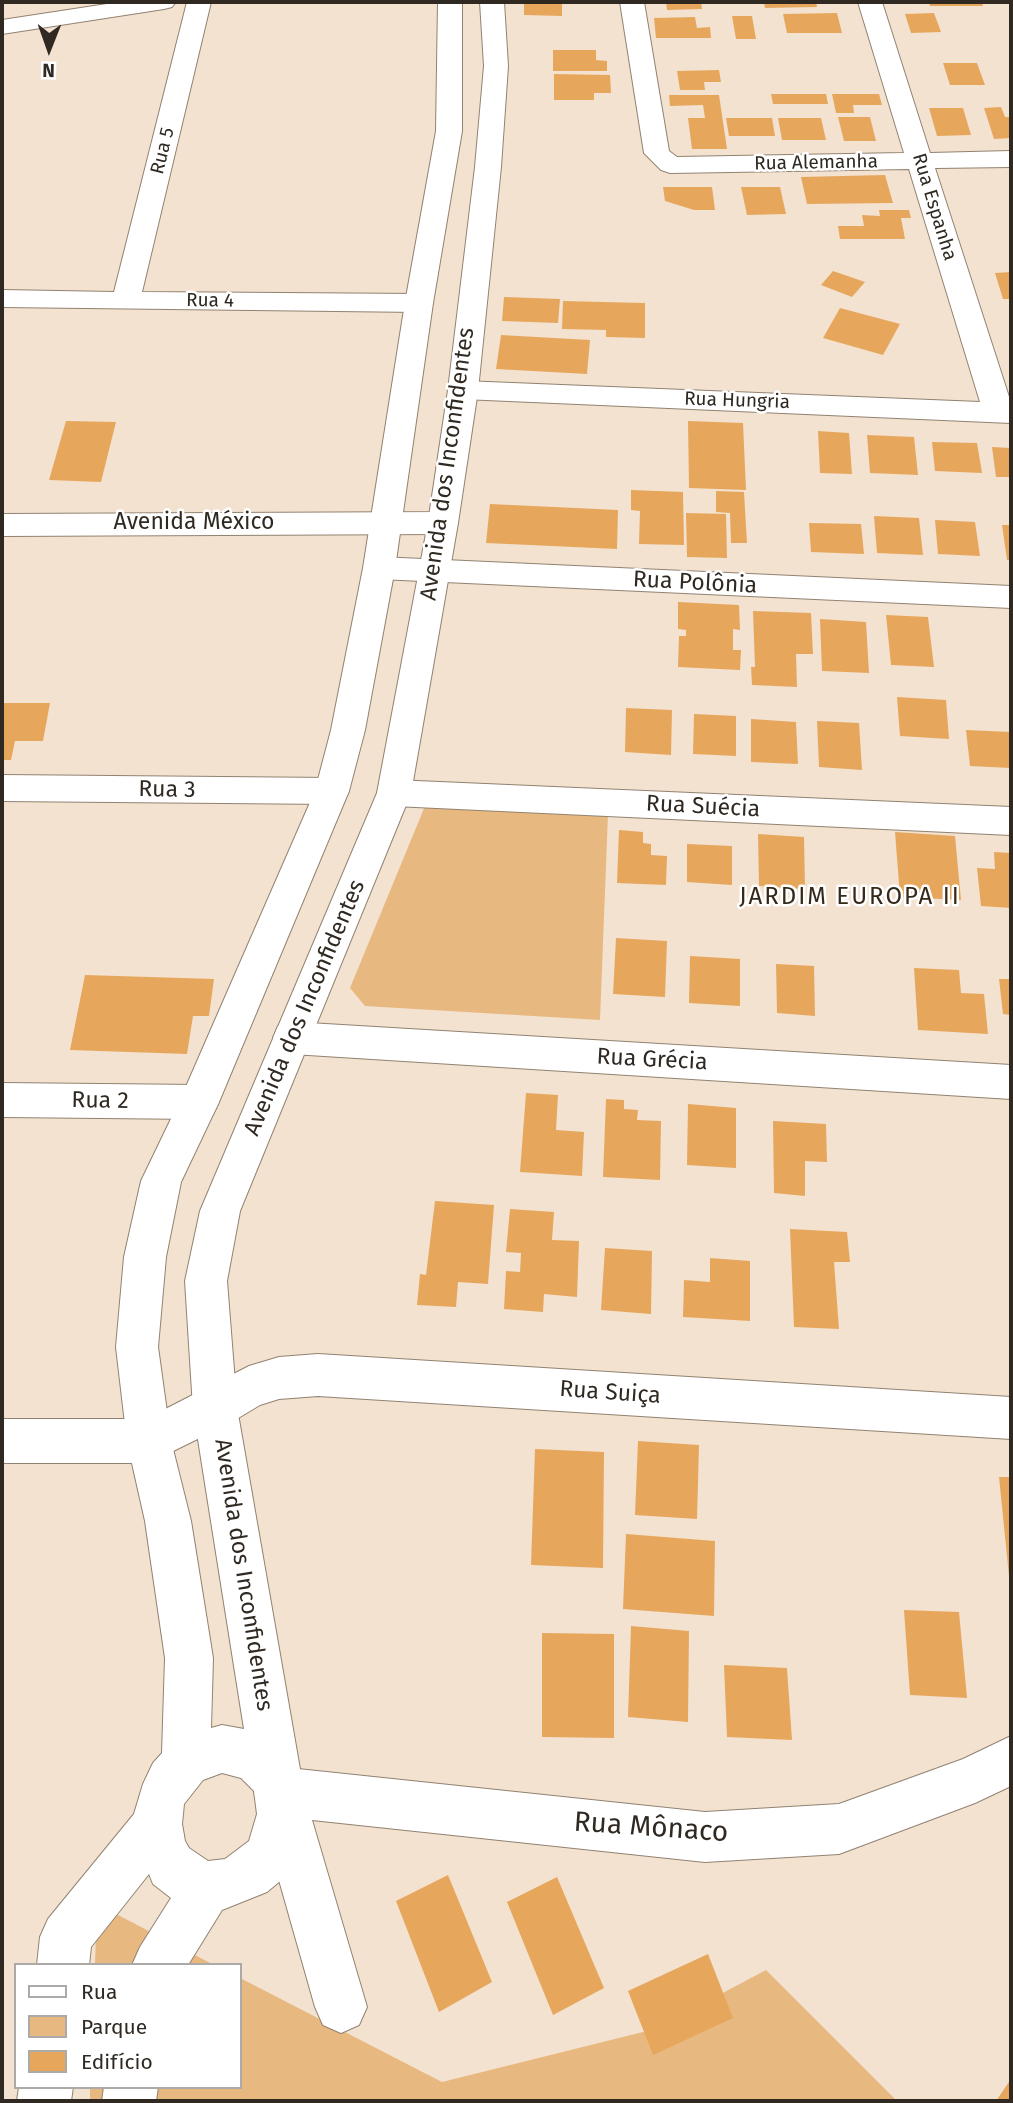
<!DOCTYPE html>
<html>
<head>
<meta charset="utf-8">
<style>
	body { margin:0 }
	#map { position:relative; width:1013px; height:2103px; overflow:hidden; background:#f3e2d0; font-family:"Fira Sans",sans-serif }
	canvas { display:block }
	.frame { position:absolute; inset:0; border:4px solid #302922; pointer-events:none }
	.legend { position:absolute; left:14px; top:1963px; width:228px; height:126px; box-sizing:border-box; background:#fff; border:2px solid #aca9a7; margin:0; padding:9px 12px; list-style:none; font-size:21px; color:#302922 }
	.legend li { display:flex; align-items:center; gap:14px; height:35px }
	.legend b { width:35px; border:2px solid #aca9a7 }
	.north { position:absolute; left:14px; top:14px; width:70px; height:70px; -webkit-text-stroke:5px #fff; paint-order:stroke; rotate:181deg; font-size:19px; font-weight:700; line-height:28px; text-align:center; color:#302922 }
	.north::after { content:''; display:block; margin:auto; width:24px; height:32px; background:#302922; clip-path:polygon(50% 0,100% 100%,50% 72%,0 100%) }
</style>
</head>
<body>
<div id="map">
<canvas width="1013" height="2103"></canvas>
<div class="frame"></div>
<ul class="legend">
<li><b style="height:9px;background:#fff"></b>Rua</li>
<li><b style="height:19px;background:#e8b881"></b>Parque</li>
<li><b style="height:19px;background:#e6a75d"></b>Edifício</li>
</ul>
<div class="north">N</div>
</div>
<script>
const ctx = document.querySelector('canvas').getContext('2d');
ctx.lineJoin = 'round';
function fillPath(path, color) { ctx.fillStyle = color; ctx.fill(path, 'evenodd'); }
const toPath = rows => new Path2D(rows.map(r => 'M' + r).join(''));
function stroke(path, color, width, dash) { ctx.strokeStyle = color; ctx.lineWidth = width; ctx.lineCap = dash ? 'butt' : 'round'; ctx.setLineDash(dash || []); ctx.stroke(path); }
function label(font, color, halo, rows, align = 'center') {
  ctx.font = font + ' "Fira Sans",sans-serif'; ctx.lineWidth = 5; ctx.setLineDash([]); ctx.textBaseline = 'middle'; ctx.strokeStyle = halo; ctx.fillStyle = color; for (const [text, x, y, turn = 0] of rows) {
    ctx.save(); ctx.translate(x, y); ctx.rotate((+turn || 0) * Math.PI / 180); ctx.textAlign = isNaN(turn) ? turn : align; if (halo) ctx.strokeText(text, 0, 0); ctx.fillText(text, 0, 0); ctx.restore();
  }
}
const green = toPath([
	[425,806,608,814,600,1020,365,1006,350,988],
	[97,1904,214,1965,95,1965],
	[766,1970,897,2101,90,2101,90,2087,240,2087,240,1978,442,2082,655,2029]
]);
const building = toPath([
	[524,2,562,2,562,16,524,15],
	[666,2,701,2,702,9,667,10],
	[764,2,816,2,817,7,765,8],
	[929,2,982,2,983,6,930,6],
	[837,13,842,33,787,33,783,14],
	[934,13,941,32,911,33,905,14],
	[732,16,752,16,756,39,736,39],
	[695,17,697,28,710,27,711,38,656,38,654,18],
	[553,50,596,50,596,60,607,61,607,71,553,71],
	[943,63,977,63,985,85,950,85],
	[719,70,721,82,704,82,705,90,680,90,677,71],
	[554,74,610,75,611,93,594,93,594,100,554,100],
	[771,94,826,94,828,104,773,104],
	[832,94,879,94,882,105,853,105,854,113,836,113],
	[669,95,719,95,727,149,692,149,688,118,705,118,703,105,670,106],
	[1001,107,1005,117,1011,117,1011,138,994,139,984,108],
	[929,108,963,108,971,135,937,136],
	[838,117,870,117,876,141,844,141],
	[726,118,772,118,775,136,729,136],
	[778,118,821,118,826,140,782,140],
	[885,175,893,203,807,204,801,177],
	[663,187,712,187,715,210,694,210,665,201],
	[741,187,780,187,786,214,747,215],
	[879,210,909,210,911,218,901,218,905,239,840,239,838,226,864,226,862,215,880,216],
	[833,271,865,282,852,297,821,285],
	[1011,272,1011,299,1003,299,995,273],
	[504,297,560,299,558,323,502,321],
	[563,301,645,303,645,338,606,337,606,330,562,329],
	[840,308,900,324,883,355,823,338],
	[501,335,590,340,587,374,496,369],
	[66,421,116,422,101,482,49,480],
	[688,421,743,423,746,490,689,488],
	[818,431,849,433,852,474,820,473],
	[867,435,914,437,918,475,870,473],
	[932,442,977,443,982,473,935,471],
	[992,447,1011,448,1011,477,996,477],
	[631,490,683,492,684,545,639,544,640,511,631,510],
	[716,491,744,492,747,543,731,543,730,513,716,512],
	[490,504,618,510,617,549,486,543],
	[686,513,726,514,727,558,687,557],
	[874,516,919,518,923,555,877,553],
	[935,520,975,522,980,556,938,554],
	[809,523,861,524,864,554,811,552],
	[1002,525,1011,525,1011,560,1007,560],
	[678,602,739,605,740,630,733,629,733,650,741,650,740,670,678,667,679,636,686,636,686,630,678,629],
	[753,611,811,613,813,654,796,654,797,687,752,685,751,667,755,667],
	[886,615,928,617,934,667,891,665],
	[820,619,866,622,869,673,822,671],
	[897,697,946,700,949,739,900,736],
	[2,703,50,703,43,741,15,741,11,760,2,760],
	[626,708,672,710,671,755,625,752],
	[694,714,736,716,736,756,693,754],
	[751,719,796,722,798,764,751,762],
	[817,721,859,723,862,770,819,767],
	[966,730,1011,732,1011,768,970,766],
	[619,830,643,832,643,843,651,844,651,855,667,856,666,885,617,883],
	[895,832,955,836,961,900,900,897],
	[758,834,804,837,805,889,759,886],
	[687,844,732,846,732,885,687,882],
	[994,852,1011,853,1011,908,981,906,977,868,995,869],
	[616,938,667,941,665,997,613,994],
	[690,956,740,959,740,1006,689,1003],
	[776,964,814,966,815,1016,777,1013],
	[914,968,959,970,961,993,984,994,988,1034,918,1030],
	[85,975,214,979,209,1016,193,1016,187,1054,70,1050],
	[999,979,1011,979,1011,1015,1003,1014],
	[526,1093,558,1095,556,1130,584,1132,582,1176,520,1172],
	[606,1099,624,1100,624,1109,638,1110,637,1120,661,1121,660,1180,603,1177],
	[688,1104,736,1108,736,1168,687,1165],
	[773,1121,826,1124,827,1162,805,1161,805,1196,774,1193],
	[435,1201,494,1205,488,1284,458,1282,456,1307,417,1305,420,1274,426,1275],
	[510,1209,554,1212,552,1240,579,1241,577,1297,544,1294,543,1312,504,1309,506,1271,520,1272,521,1253,506,1252],
	[790,1229,847,1232,850,1262,834,1262,839,1329,794,1327],
	[605,1248,652,1251,651,1314,601,1310],
	[710,1258,750,1261,750,1321,683,1317,684,1280,710,1282],
	[638,1441,699,1445,697,1519,635,1515],
	[535,1449,604,1452,603,1568,531,1565],
	[999,1477,1011,1477,1011,1576,1009,1576],
	[626,1534,715,1541,714,1616,623,1609],
	[904,1610,959,1612,967,1698,910,1695],
	[631,1626,689,1631,688,1722,628,1717],
	[542,1633,614,1634,614,1738,542,1737],
	[724,1665,787,1668,792,1740,727,1737],
	[448,1875,492,1982,439,2012,396,1901],
	[557,1877,604,1988,553,2015,507,1902],
	[708,1954,733,2018,653,2055,628,1991],
	[1011,2079,1011,2101,996,2101]
]);
const minor = toPath([
	[120,2,176,2,172,7,164,9,2,34,2,20,120,2],
	[187,2,211,2,142,292,419,294,429,297,433,303,429,309,419,312,2,307,2,290,114,292,187,2],
	[620,2,644,2,669,151,677,157,904,153,858,2,882,2,930,153,1011,151,1011,167,935,168,1011,403,1011,423,463,399,453,397,448,390,453,383,463,381,980,402,909,169,670,173,661,170,644,153,620,2],
	[443,512,454,515,458,523,454,531,443,534,2,536,2,514,443,512],
	[379,557,1011,586,1011,608,379,579,368,576,363,568,368,560,379,557],
	[2,775,332,778,344,781,349,791,344,801,332,804,2,801,2,775],
	[394,780,1011,807,1011,835,394,806,382,803,377,793,382,783,394,780],
	[292,1022,1011,1065,1011,1099,292,1054,278,1050,273,1038,278,1026,292,1022],
	[2,1083,199,1085,213,1090,219,1102,213,1114,199,1119,2,1117,2,1083],
	[318,1354,1011,1397,1011,1439,318,1396,279,1399,260,1405,230,1423,149,1463,2,1463,2,1419,146,1419,249,1366,279,1357,318,1354],
	[1011,1736,1011,1786,975,1803,839,1854,705,1862,312,1820,367,2007,359,2025,341,2033,323,2025,315,2007,254,1792,262,1775,279,1767,705,1812,839,1804,963,1759,1011,1736]
]);
const tertiary = toPath([
	[438,2,462,2,462,131,433,303,395,568,365,730,349,791,219,1102,181,1182,166,1257,158,1347,171,1441,191,1521,213,1658,211,1728,222,1725,244,1729,193,1408,185,1281,200,1211,377,793,428,523,448,390,475,167,484,66,480,2,504,2,508,66,501,167,478,390,458,523,411,793,240,1211,227,1281,237,1408,304,1792,307,1814,303,1837,285,1877,267,1892,222,1910,188,1965,132,1965,140,1947,171,1898,153,1884,149,1874,91,1947,89,1965,37,1965,40,1937,48,1919,134,1814,143,1784,153,1763,162,1753,165,1658,145,1521,127,1441,116,1347,124,1257,141,1181,181,1098,315,791,331,730,363,568,405,303,436,131,438,2],
	[222,1773,241,1778,254,1791,257,1814,249,1841,225,1859,208,1861,189,1848,185,1841,182,1824,184,1804,203,1780,222,1773],
	[19,2087,73,2087,71,2101,17,2101,19,2087],
	[104,2087,158,2087,156,2101,102,2101,104,2087]
]);
const farStreetnames = [
	["Rua 5",163,151,-76],
	["Rua Alemanha",816,163,-1],
	["Rua Espanha",934,207,73],
	["Rua 4",210,301,1],
	["Rua Hungria",737,401,2]
];
const streetNames = [
	["Avenida dos Inconfidentes",448,464,-82],
	["Avenida México",194,523],
	["Rua Polônia",695,583,3],
	["Rua 3",167,790,1],
	["Rua Suécia",703,807,3],
	["Avenida dos Inconfidentes",305,1008,-67],
	["Rua Grécia",652,1060,3],
	["Rua 2",100,1101,1],
	["Rua Suiça",610,1393,4],
	["Avenida dos Inconfidentes",243,1575,81]
];
const neighbourhoodNames = [
	["JARDIM EUROPA II",850,897]
];
const nearStreetnames = [
	["Rua Mônaco",651,1828,4]
];
fillPath(green, '#e8b881');
fillPath(building, '#e6a75d');
stroke(minor, '#928271', 2);
stroke(tertiary, '#928271', 2);
fillPath(minor, '#fff');
fillPath(tertiary, '#fff');
label('19px', '#302922', '#fff', farStreetnames);
label('23px', '#302922', '#fff', streetNames);
ctx.letterSpacing = '2px';
label('24px', '#36291a', '#fff', neighbourhoodNames);
ctx.letterSpacing = '0px';
label('28px', '#302922', '#fff', nearStreetnames);
</script>
</body>
</html>
